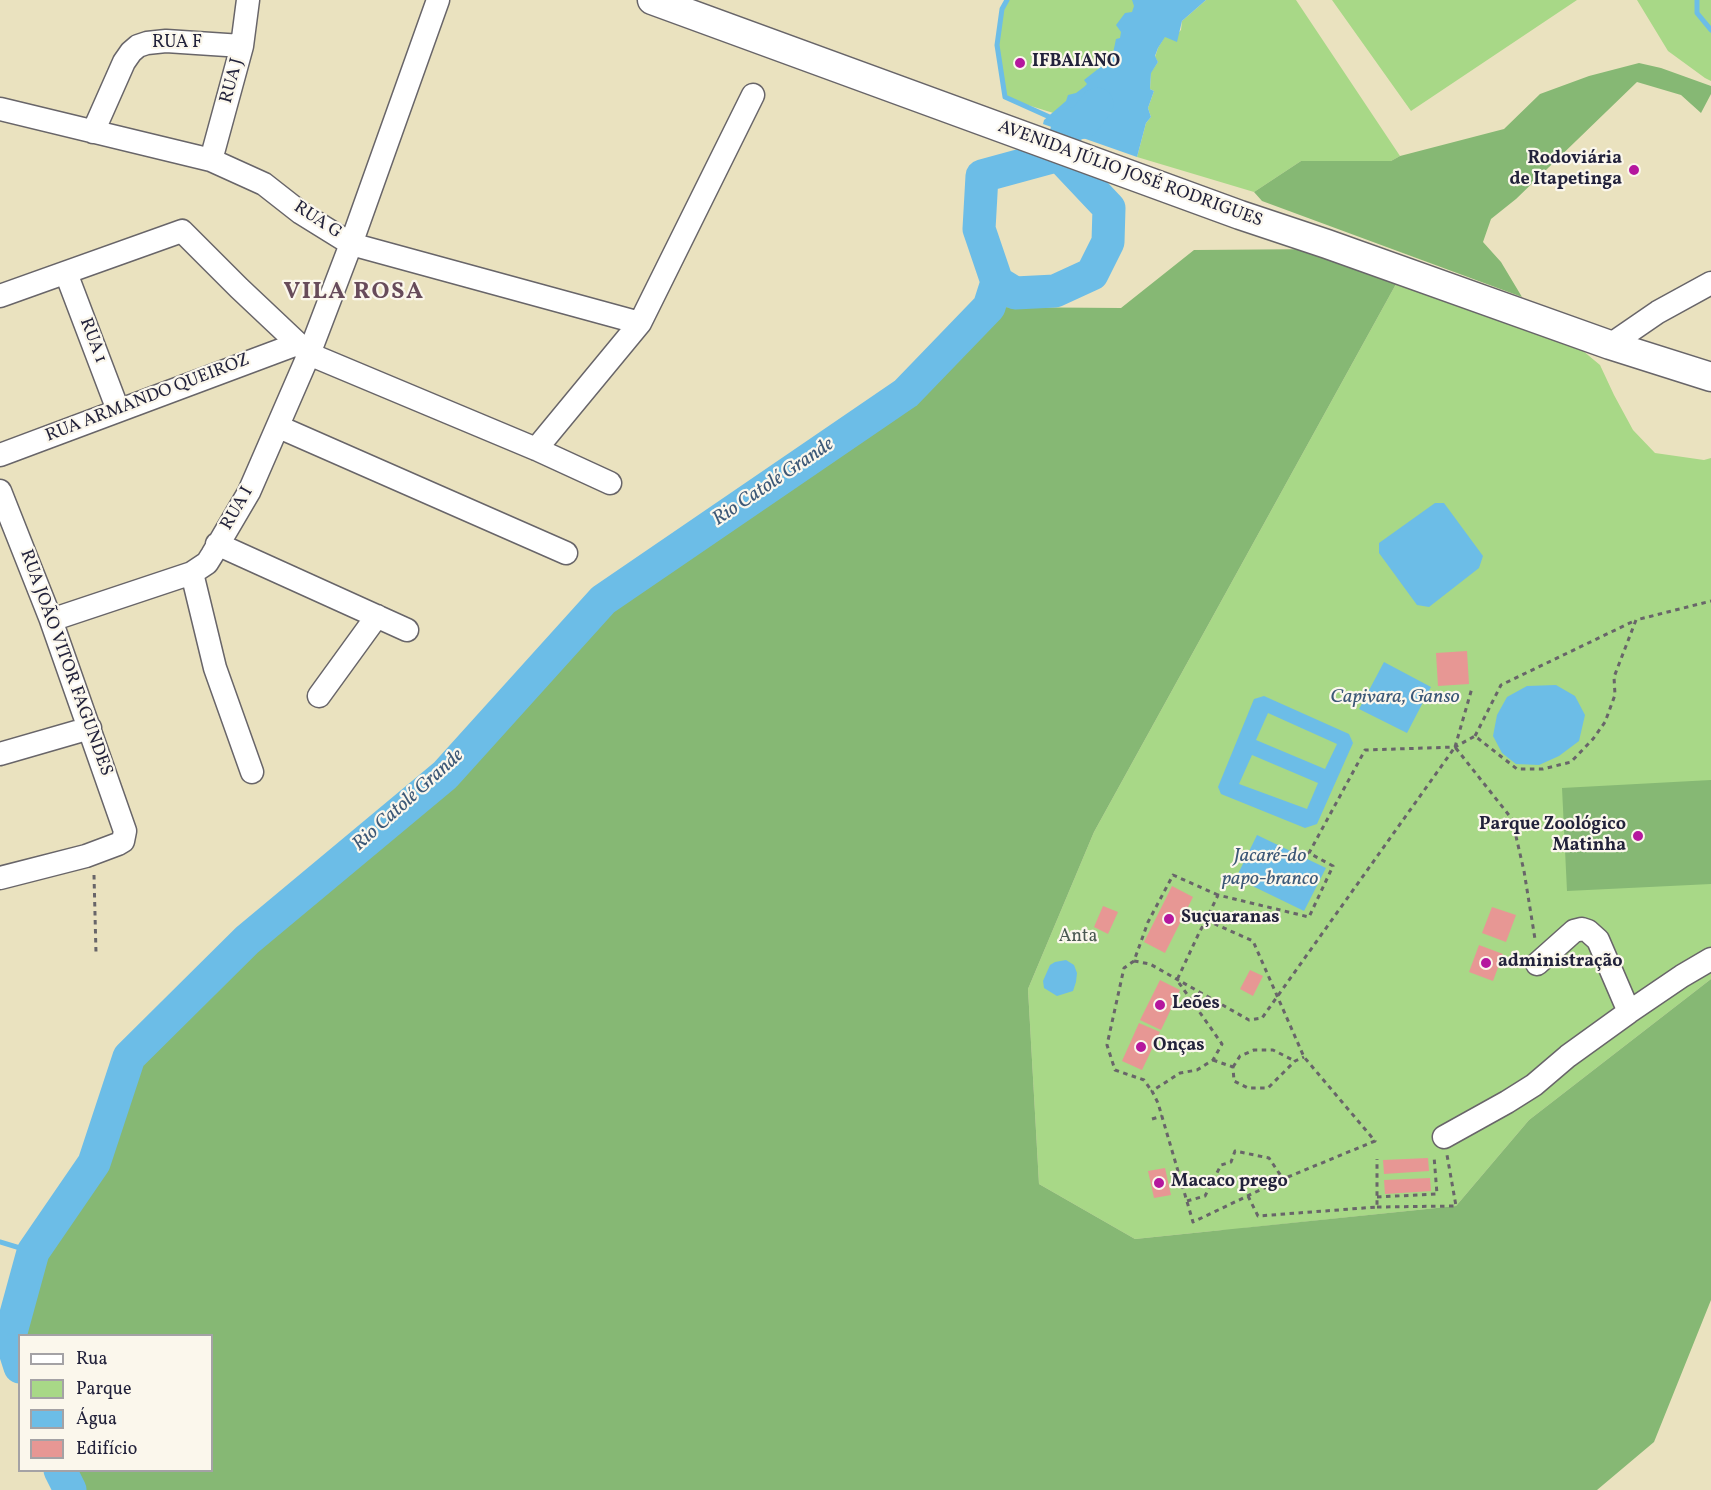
<!DOCTYPE html>
<html>
<head>
<meta charset="utf-8">
<style>
	body { margin:0 }
	#map { position:relative; width:1711px; height:1490px; overflow:hidden; background:#eae2bf; font-family:Vollkorn,serif }
	canvas { display:block }
	.legend { position:absolute; left:18px; top:1334px; width:195px; height:138px; box-sizing:border-box; background:#fbf7ec; border:2px solid #a4a2a5; margin:0; padding:8px 10px; list-style:none; font-size:18px; color:#22223b }
	.legend li { display:flex; align-items:center; gap:12px; height:30px }
	.legend b { width:30px; border:2px solid #a4a2a5 }
</style>
</head>
<body>
<div id="map">
<canvas width="1711" height="1490"></canvas>
<ul class="legend">
<li><b style="height:8px;background:#fff"></b>Rua</li>
<li><b style="height:16px;background:#a8d887"></b>Parque</li>
<li><b style="height:16px;background:#6cbde7"></b>Água</li>
<li><b style="height:16px;background:#e79794"></b>Edifício</li>
</ul>
</div>
<script>
const ctx = document.querySelector('canvas').getContext('2d');
ctx.lineJoin = 'round';
function fillPath(path, color) { ctx.fillStyle = color; ctx.fill(path, 'evenodd'); }
const toPath = rows => new Path2D(rows.map(r => 'M' + r).join(''));
function stroke(path, color, width, dash) { ctx.strokeStyle = color; ctx.lineWidth = width; ctx.lineCap = dash ? 'butt' : 'round'; ctx.setLineDash(dash || []); ctx.stroke(path); }
function label(font, color, halo, rows, align = 'center') {
  ctx.font = font + ' Vollkorn,serif'; ctx.lineWidth = 4.5; ctx.setLineDash([]); ctx.textBaseline = 'middle'; ctx.strokeStyle = halo; ctx.fillStyle = color; for (const [text, x, y, turn = 0] of rows) {
    ctx.save(); ctx.translate(x, y); ctx.rotate((+turn || 0) * Math.PI / 180); ctx.textAlign = isNaN(turn) ? turn : align; if (halo) ctx.strokeText(text, 0, 0); ctx.fillText(text, 0, 0); ctx.restore();
  }
}
const green = toPath([
	[1007,0,1138,0,1137,54,1063,116,1005,98,998,49,1002,9],
	[1206,0,1296,0,1400,156,1391,161,1301,161,1254,192,1137,157,1146,123,1151,117,1148,108,1154,91,1150,89,1151,72,1158,62,1155,57,1158,48,1165,36,1178,33,1181,30,1182,21],
	[1332,0,1577,0,1411,111],
	[1637,0,1711,0,1711,81,1705,78,1668,51],
	[1401,275,1559,331,1600,365,1614,395,1633,430,1655,453,1704,460,1711,458,1711,979,1529,1120,1456,1206,1244,1228,1242,1231,1223,1230,1135,1239,1039,1184,1028,989,1094,832]
]);
const forest = toPath([
	[1639,63,1661,68,1711,86,1711,94,1701,113,1681,95,1637,82,1516,199,1491,219,1483,242,1501,262,1522,297,1262,201,1254,192,1301,161,1391,161,1400,156,1504,129,1540,94,1589,76],
	[1326,249,1401,275,1094,832,1028,989,1039,1184,1135,1239,1456,1206,1529,1120,1711,979,1711,1300,1654,1442,1597,1490,70,1490,60,1471,212,1470,212,1336,20,1336,19,1367,10,1336,33,1252,94,1163,129,1057,247,940,445,775,603,600,906,393,989,307,1121,308,1194,250],
	[1711,780,1711,884,1567,891,1562,788]
]);
const water = toPath([
	[1132,0,1206,0,1182,21,1177,42,1165,37,1158,48,1155,56,1158,62,1151,73,1150,89,1154,91,1148,108,1151,117,1146,123,1137,157,1043,124,1044,120,1066,101,1068,95,1076,93,1084,87,1087,84,1084,80,1112,58,1116,39,1120,38,1121,32,1116,25,1125,13,1132,12,1134,6],
	[1435,503,1444,503,1483,556,1479,568,1429,607,1417,605,1379,553,1379,543],
	[1384,662,1431,687,1407,733,1359,709],
	[1556,685,1575,696,1585,715,1579,741,1559,756,1539,765,1516,764,1502,753,1493,736,1497,715,1507,697,1527,686],
	[1264,696,1349,734,1353,743,1317,824,1305,828,1221,794,1218,787,1254,699],
	[1268,713,1337,744,1325,769,1256,740],
	[1252,755,1318,783,1307,809,1239,784],
	[1257,835,1326,868,1304,911,1236,878],
	[1066,960,1074,965,1077,973,1076,982,1073,991,1057,996,1044,988,1043,981,1050,965,1055,962]
]);
const stream = toPath([
	[1007,0,1002,9,997,45,1005,97,1054,119],
	[1697,0,1697,13,1711,30],
	[0,1242,33,1252]
]);
const river = toPath([
	[997,282,1015,293,1055,291,1092,274,1108,242,1109,208,1059,155],
	[20,1367,10,1336,33,1252,94,1163,129,1057,247,940,445,775,603,600,906,393,989,307,997,282,979,229,982,176,1059,155,1069,125,1083,122,1097,104],
	[60,1470,70,1490]
]);
const building = toPath([
	[1467,651,1469,684,1438,686,1436,653],
	[1172,886,1193,897,1165,953,1144,942],
	[1103,906,1118,912,1108,934,1094,927],
	[1492,907,1516,915,1506,942,1482,933],
	[1479,945,1503,954,1493,981,1469,972],
	[1250,970,1263,976,1253,996,1240,989],
	[1160,980,1180,990,1161,1030,1140,1020],
	[1139,1023,1160,1032,1142,1070,1122,1061],
	[1428,1158,1429,1171,1384,1174,1383,1160],
	[1165,1168,1171,1195,1154,1198,1148,1171],
	[1430,1178,1431,1191,1385,1194,1384,1180]
]);
const path = toPath([
	[1475,736,1501,685,1634,621],
	[1455,747,1472,688],
	[94,875,96,953],
	[1218,895,1173,875,1148,922,1134,961,1150,964,1249,1020,1262,1018,1455,747,1512,819,1524,871,1535,939],
	[1206,920,1253,941,1304,1057,1375,1141,1283,1179,1193,1222,1158,1103,1152,1091,1180,1073,1197,1070,1213,1060,1222,1044,1177,980,1199,933,1206,920,1218,895,1309,917,1333,866,1309,853,1365,750,1455,747,1475,736,1517,769,1543,769,1571,762,1593,739,1605,722,1615,695,1614,677,1636,620,1711,601],
	[1134,961,1124,968,1107,1045,1115,1070,1144,1080,1151,1090],
	[1213,1060,1233,1067,1234,1081,1248,1088,1268,1088,1295,1061,1304,1057],
	[1233,1067,1240,1056,1254,1050,1273,1050,1295,1061],
	[1152,1119,1162,1116],
	[1248,1196,1258,1216,1377,1207,1377,1159],
	[1377,1197,1437,1194,1434,1156],
	[1187,1201,1205,1196,1221,1165,1231,1162,1235,1151,1269,1158,1283,1179],
	[1377,1207,1456,1206,1447,1155]
]);
const minor = toPath([
	[0,109,211,160,264,184,301,213,351,244,640,323],
	[93,132,124,62,131,52,138,46,147,43,166,41,242,46],
	[211,160,242,46,248,0],
	[66,273,118,410],
	[0,296,182,231,239,288,309,354,536,449,610,483],
	[1610,345,1658,312,1711,283],
	[279,427,566,553],
	[536,449,640,323,753,95],
	[0,455,297,344],
	[0,491,51,620,125,831,123,841,118,844,86,856,0,878],
	[217,544,407,630],
	[192,573,215,668,252,772],
	[51,620,192,573,207,563,212,555,249,492,309,354,351,244,438,0],
	[319,696,377,616],
	[0,754,90,728],
	[1537,964,1574,931,1582,929,1588,931,1598,940,1629,1012],
	[1444,1137,1507,1102,1534,1085,1568,1056,1629,1012,1682,976,1711,959]
]);
const major = toPath([
	[652,0,1240,215,1327,244,1610,345,1711,377]
]);
const markers = [
	[1020,63,6,"#b5179e"],
	[1634,170,6,"#b5179e"],
	[1638,836,6,"#b5179e"],
	[1169,919,6,"#b5179e"],
	[1486,963,6,"#b5179e"],
	[1160,1005,6,"#b5179e"],
	[1141,1047,6,"#b5179e"],
	[1159,1183,6,"#b5179e"]
];
const streetNames = [
	["RUA F",177,44],
	["RUA J",233,81,-75],
	["AVENIDA JÚLIO JOSÉ RODRIGUES",1130,175,20],
	["RUA G",317,221,33],
	["RUA 1",92,341,69],
	["RUA ARMANDO QUEIROZ",148,399,-21],
	["RUA I",238,509,-60],
	["RUA JOÃO VITOR FAGUNDES",65,663,70]
];
const poiNames = [
	["IFBAIANO",1032,63],
	["Rodoviária",1622,160,"right"],
	["de Itapetinga",1622,181,"right"],
	["Parque Zoológico",1626,826,"right"],
	["Matinha",1626,847,"right"],
	["Suçuaranas",1181,919],
	["administração",1498,963],
	["Leões",1172,1005],
	["Onças",1153,1047],
	["Macaco prego",1171,1183]
];
const parkNames = [
	["Anta",1078,938]
];
const waterNames = [
	["Rio Catolé Grande",774,483,-34],
	["Capivara, Ganso",1395,698],
	["Rio Catolé Grande",409,801,-42],
	["Jacaré-do",1270,857],
	["papo-branco",1270,880]
];
const districtNames = [
	["VILA ROSA",354,294]
];
fillPath(green, '#a8d887');
fillPath(forest, '#86b874');
fillPath(water, '#6cbde7');
stroke(stream, '#6cbde7', 5);
stroke(river, '#6cbde7', 33);
fillPath(building, '#e79794');
stroke(minor, '#686569', 25);
stroke(major, '#686569', 31);
stroke(path, '#686569', 3, [4.5, 4.5]);
stroke(minor, '#fff', 22);
stroke(major, '#fff', 28);
for (const [x, y, r, color] of markers) { const dot = new Path2D(); dot.arc(x, y, r, 0, 2 * Math.PI); ctx.fillStyle = color; ctx.fill(dot); stroke(dot, '#fbf7ec', 2); }
label('18px', '#22223b', '#fbf7ec', streetNames);
label('bold 18px', '#22223b', '#fbf7ec', poiNames, 'left');
label('18px', '#4a5952', '#fbf7ec', parkNames);
label('italic 20px', '#3c5877', '#fbf7ec', waterNames);
ctx.letterSpacing = '1.5px';
label('bold 24px', '#674b5a', '#fbf7ec', districtNames);
ctx.letterSpacing = '0px';
</script>
</body>
</html>
